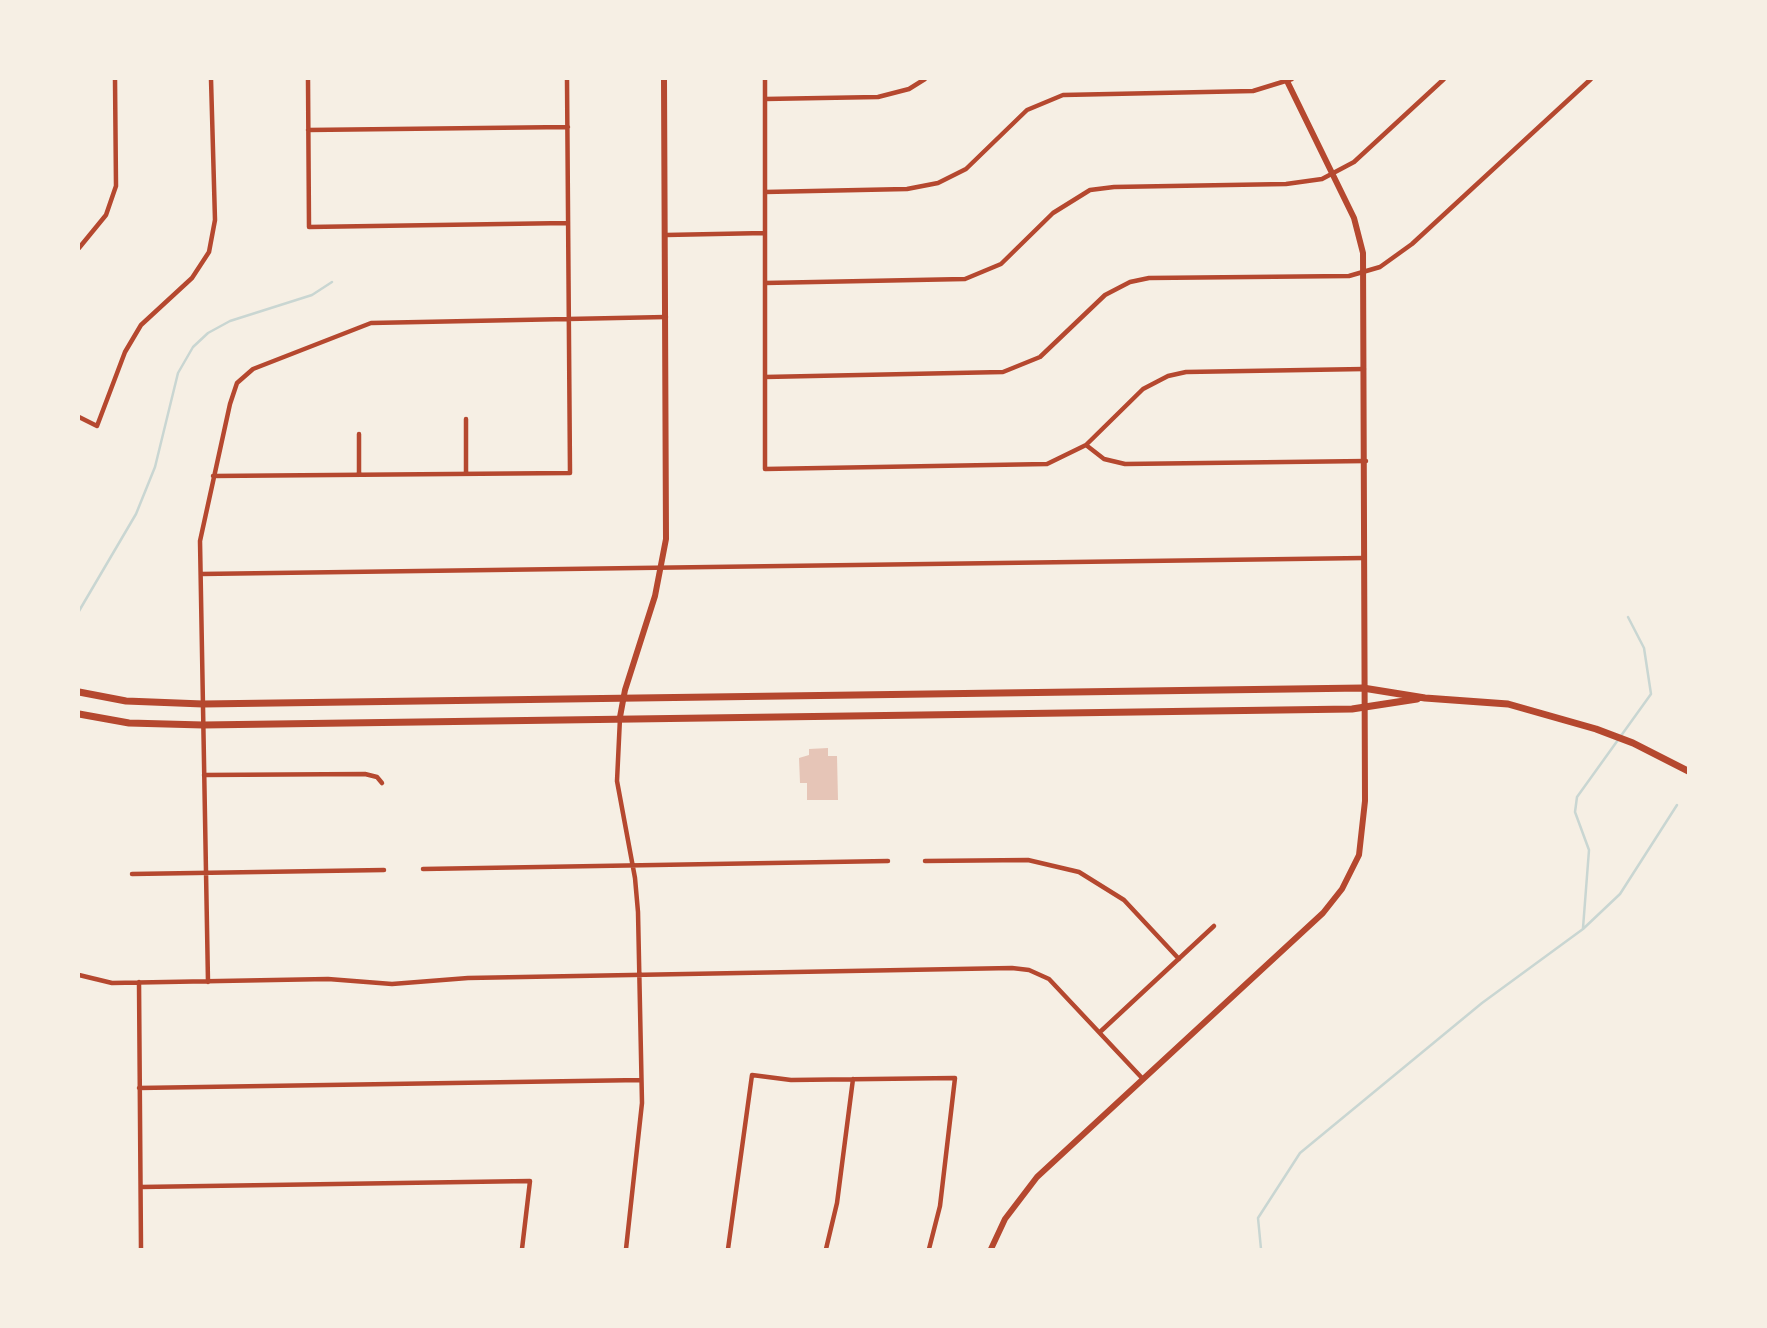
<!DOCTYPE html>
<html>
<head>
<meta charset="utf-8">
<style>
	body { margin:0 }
	#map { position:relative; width:1767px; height:1328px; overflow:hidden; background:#f6efe4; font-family:"Archivo Narrow",sans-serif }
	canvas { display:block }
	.frame { position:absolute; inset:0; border:80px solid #f6efe4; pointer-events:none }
</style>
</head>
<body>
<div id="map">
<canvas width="1767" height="1328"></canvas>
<div class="frame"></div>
</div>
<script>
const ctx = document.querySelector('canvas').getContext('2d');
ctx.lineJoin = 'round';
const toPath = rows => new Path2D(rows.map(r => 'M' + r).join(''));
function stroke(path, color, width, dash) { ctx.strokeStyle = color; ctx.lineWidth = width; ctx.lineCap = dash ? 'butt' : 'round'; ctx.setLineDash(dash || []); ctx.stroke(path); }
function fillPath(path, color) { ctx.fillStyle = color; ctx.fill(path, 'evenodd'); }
const stream = toPath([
	[79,611,136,514,155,467,178,373,193,347,208,333,230,321,312,295,332,282],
	[1583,928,1589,850,1575,812,1577,797,1651,694,1644,648,1628,617],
	[1261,1249,1258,1218,1300,1153,1482,1003,1583,929,1620,894,1677,805]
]);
const building = toPath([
	[828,748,828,756,837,756,838,800,807,800,807,783,800,783,799,758,809,755,809,749]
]);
const minor = toPath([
	[308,79,309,227,567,223],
	[765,79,765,469,1047,464,1086,445,1143,389,1168,376,1186,372,1364,369],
	[765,99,878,97,909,89,925,79],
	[308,130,568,127],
	[765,192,907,189,938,183,966,169,1027,110,1063,95,1253,91,1292,79],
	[666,235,765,233],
	[79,248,106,215,116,186,115,79],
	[765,283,965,279,1001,264,1053,213,1090,190,1114,187,1286,184,1322,179,1354,162,1444,79],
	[765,377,1003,372,1040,357,1105,295,1130,282,1149,278,1349,276,1380,267,1412,244,1591,79],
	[79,417,97,426,125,352,141,325,192,278,209,252,215,220,211,79],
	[466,419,466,474],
	[1086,445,1104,459,1125,464,1366,461],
	[359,475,359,434],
	[213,476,570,473,567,79],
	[201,574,1364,558],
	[620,718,617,781,635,878,638,912,642,1103,626,1249],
	[204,775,365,774,377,777,382,783],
	[925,861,1028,860,1079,872,1124,900,1179,959],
	[423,869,888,861],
	[132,874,384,870],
	[79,975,112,983,328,979,392,984,468,978,1012,968,1029,970,1049,979,1142,1078],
	[139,982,141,1249],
	[208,982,200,541,230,404,237,383,253,369,371,323,666,317],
	[1100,1032,1214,926],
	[139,1088,641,1080],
	[141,1187,530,1181,522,1249],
	[728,1249,752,1075,791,1080,955,1078,940,1206,929,1249],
	[826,1249,837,1203,853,1079]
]);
const tertiary = toPath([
	[620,717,625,690,655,596,666,539,664,79],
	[991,1249,1005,1219,1037,1177,1323,913,1342,889,1359,855,1365,801,1363,253,1354,218,1286,79]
]);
const secondary = toPath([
	[79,692,126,701,203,704,1363,688,1425,698,1508,704,1596,729,1633,743,1688,771],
	[79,714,129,723,203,725,1352,709,1417,699]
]);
stroke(stream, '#c9d6d2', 2.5);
fillPath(building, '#e6c5b7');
stroke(minor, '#b5482f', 4.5);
stroke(tertiary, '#b5482f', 6);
stroke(secondary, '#b5482f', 7);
</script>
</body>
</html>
